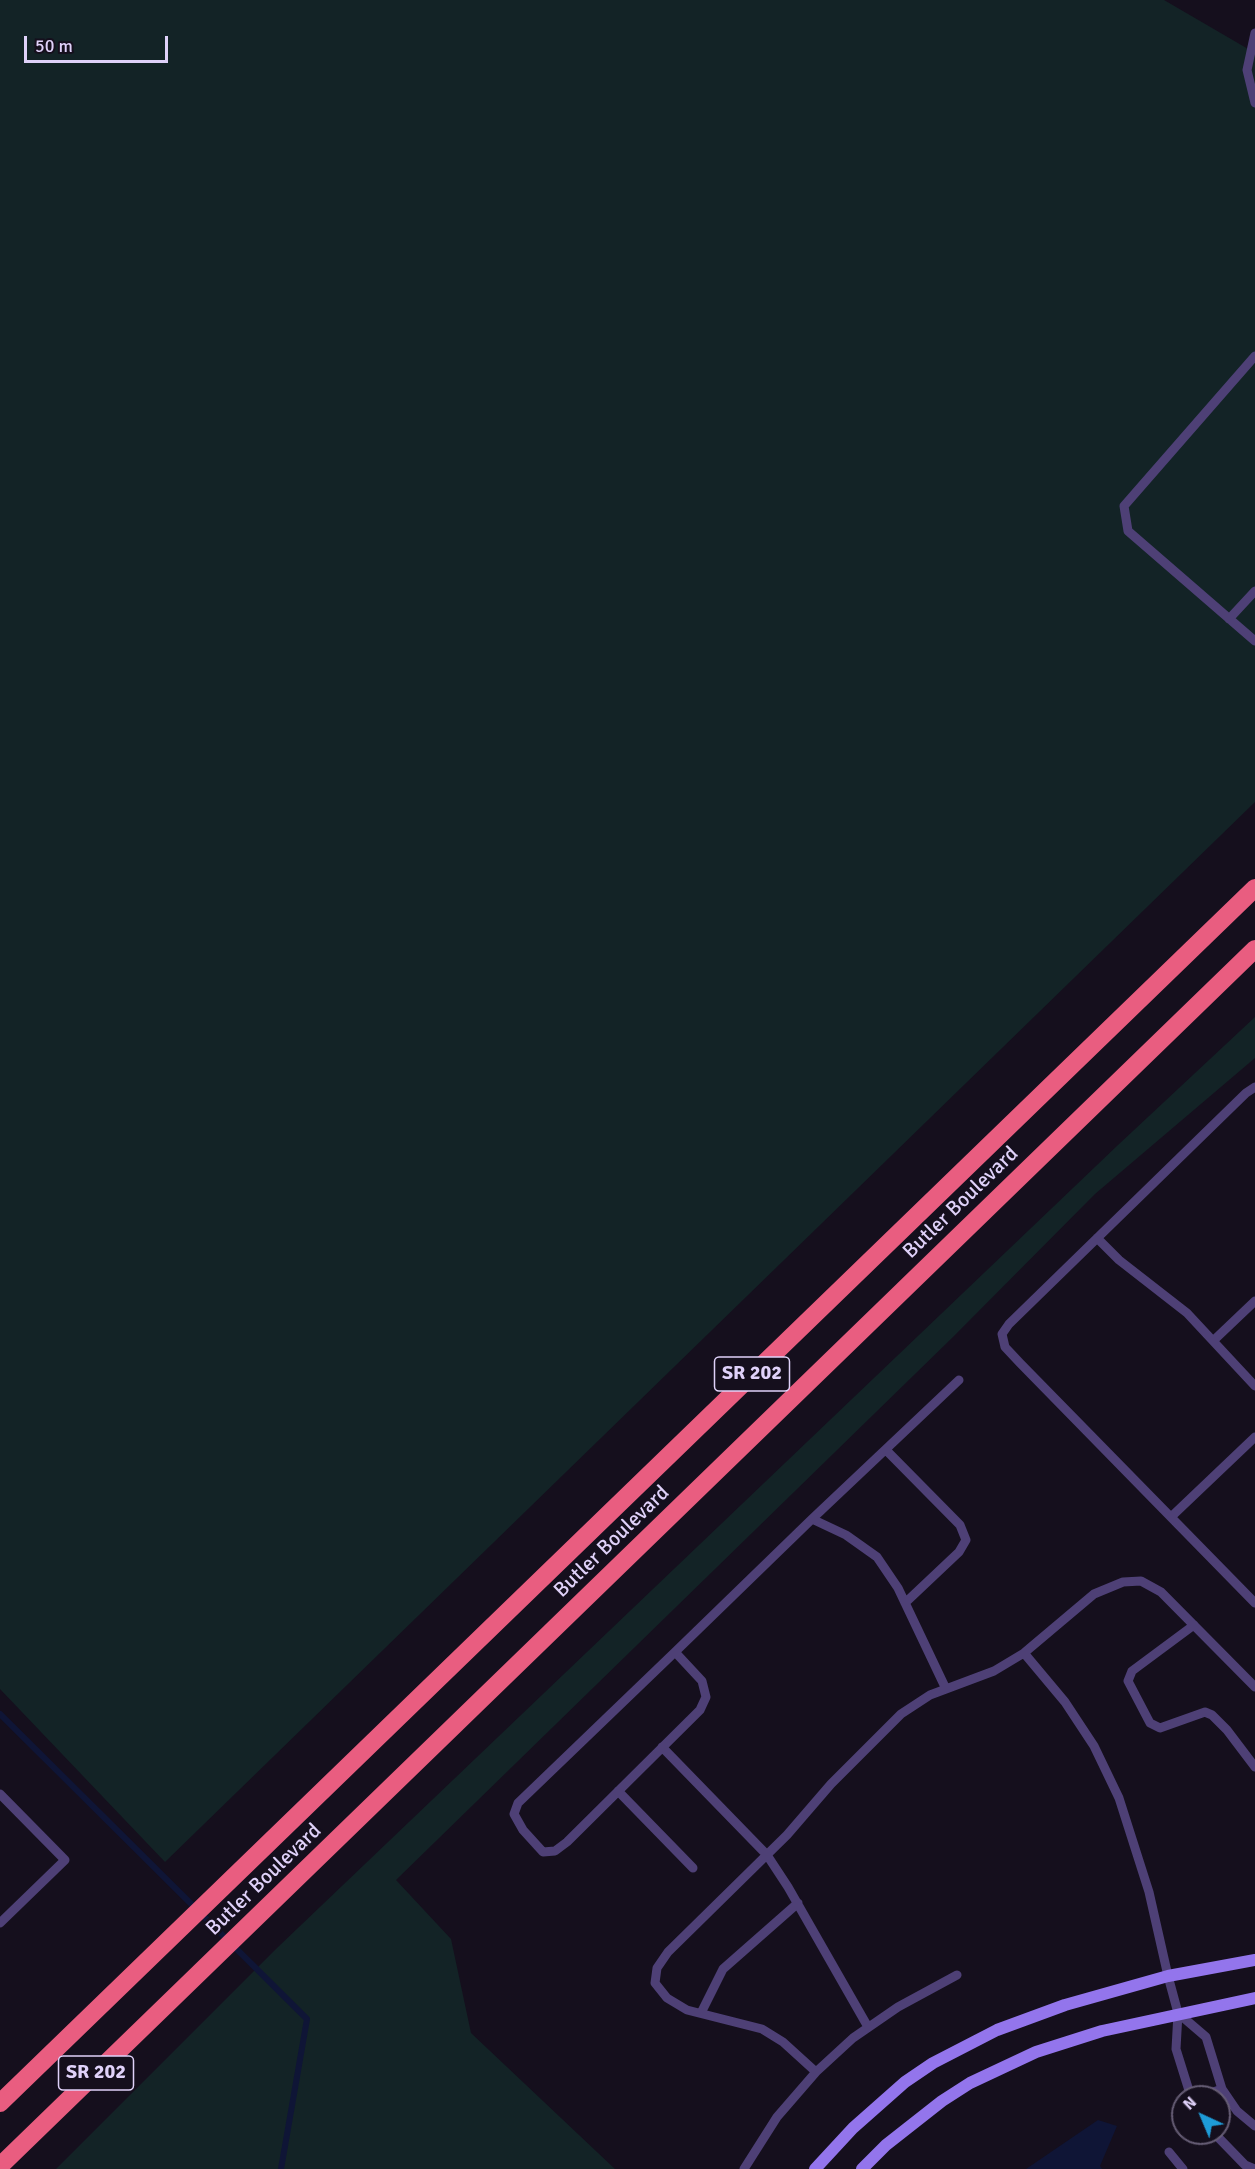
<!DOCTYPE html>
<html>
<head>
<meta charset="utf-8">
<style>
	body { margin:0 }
	#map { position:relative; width:1255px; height:2169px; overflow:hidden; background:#150f1d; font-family:Signika,sans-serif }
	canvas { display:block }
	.north { position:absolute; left:1171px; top:2085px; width:60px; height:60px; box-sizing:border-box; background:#150f1d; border:2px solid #665d75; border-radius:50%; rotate:316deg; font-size:16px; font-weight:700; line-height:24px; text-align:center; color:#dfd1f9 }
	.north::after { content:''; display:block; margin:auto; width:21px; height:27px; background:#1e9cd8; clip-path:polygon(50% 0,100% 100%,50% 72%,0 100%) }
	.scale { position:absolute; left:24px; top:36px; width:144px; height:27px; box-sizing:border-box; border:3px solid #dfd1f9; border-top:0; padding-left:8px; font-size:18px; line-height:21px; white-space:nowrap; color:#dfd1f9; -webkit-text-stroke:4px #150f1d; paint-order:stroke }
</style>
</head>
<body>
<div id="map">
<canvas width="1255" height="2169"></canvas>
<div class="north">N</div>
<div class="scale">50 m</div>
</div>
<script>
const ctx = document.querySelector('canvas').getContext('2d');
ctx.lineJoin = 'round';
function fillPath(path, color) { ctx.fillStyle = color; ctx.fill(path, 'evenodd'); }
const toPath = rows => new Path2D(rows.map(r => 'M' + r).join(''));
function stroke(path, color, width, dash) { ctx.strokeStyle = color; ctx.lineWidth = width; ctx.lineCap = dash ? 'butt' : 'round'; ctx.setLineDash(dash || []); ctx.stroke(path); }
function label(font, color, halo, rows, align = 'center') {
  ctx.font = font + ' Signika,sans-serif'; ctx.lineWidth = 5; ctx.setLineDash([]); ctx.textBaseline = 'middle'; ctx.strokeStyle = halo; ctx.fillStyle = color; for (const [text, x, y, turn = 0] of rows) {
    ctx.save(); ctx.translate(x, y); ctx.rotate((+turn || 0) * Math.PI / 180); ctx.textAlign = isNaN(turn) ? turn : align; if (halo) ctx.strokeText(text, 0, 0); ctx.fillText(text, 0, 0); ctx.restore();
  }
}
const green = toPath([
	[0,0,1164,0,1255,53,1255,802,165,1862,0,1689],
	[1255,1017,1255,1058,1095,1194,953,1337,396,1880,451,1939,471,2033,615,2169,56,2169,277,1948,1118,1145]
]);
const water = toPath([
	[1098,2120,1117,2126,1100,2166,1102,2169,1026,2169]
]);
const stream = toPath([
	[0,1714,307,2019,281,2169]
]);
const service = toPath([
	[1255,33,1247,70,1255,103],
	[1255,356,1124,506,1128,531,1255,641],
	[1229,619,1255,591],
	[1255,1087,1246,1093,1009,1324,1002,1334,1005,1347,1020,1363,1255,1603],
	[1097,1238,1119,1260,1187,1313,1255,1386],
	[1213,1341,1255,1301],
	[886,1450,960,1525,966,1540,959,1552,905,1603],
	[1171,1517,1255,1437],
	[812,1519,846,1535,877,1557,898,1588,946,1689],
	[1194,1625,1132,1671,1128,1681,1150,1723,1160,1728,1205,1712,1212,1715,1227,1730,1255,1767],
	[675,1652,702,1681,706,1697,700,1710,567,1842,555,1851,543,1852,523,1830,514,1814,518,1803,675,1652,812,1519,959,1380],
	[1024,1653,1065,1702,1094,1746,1119,1798,1149,1892,1168,1976,1178,2013],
	[662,1747,767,1855,788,1887,868,2027],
	[618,1791,693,1868],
	[0,1794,65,1860,0,1923],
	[701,2013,723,1969,798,1903],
	[816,2072,783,2042,762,2029,687,2010,667,1998,655,1983,657,1968,668,1952,787,1835,831,1784,901,1714,930,1695,994,1671,1024,1653,1094,1594,1123,1582,1141,1581,1161,1592,1255,1687],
	[1191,2097,1176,2049,1178,2013,1206,2037,1222,2089,1237,2111,1255,2126],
	[1199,2097,1222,2089],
	[1214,2133,1245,2165,1255,2169],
	[1169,2152,1183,2169],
	[744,2169,777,2117,816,2072,853,2038,898,2007,957,1975]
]);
const secondary = toPath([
	[815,2169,853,2128,905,2082,933,2063,997,2030,1065,2005,1168,1976,1255,1960],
	[862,2169,886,2145,942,2101,970,2083,1036,2052,1102,2031,1255,1998]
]);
const motorway = toPath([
	[0,2103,1255,888],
	[0,2166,1255,949]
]);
const shields = [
	[752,1374,75],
	[96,2073,75]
];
const shieldNames = [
	["SR 202",752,1374],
	["SR 202",96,2073]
];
const streetNames = [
	["Butler Boulevard",961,1203,-44],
	["Butler Boulevard",612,1542,-44],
	["Butler Boulevard",264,1880,-44]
];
fillPath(green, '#132326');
fillPath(water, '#0f1536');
stroke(stream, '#0f1536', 6);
stroke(service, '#4e4076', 9);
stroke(secondary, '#9375ec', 12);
stroke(motorway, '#e95d80', 18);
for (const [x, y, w] of shields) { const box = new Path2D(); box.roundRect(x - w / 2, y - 17, w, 34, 4.5); ctx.fillStyle = '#150f1d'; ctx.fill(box); stroke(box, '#dfd1f9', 1.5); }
label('bold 20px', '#dfd1f9', null, shieldNames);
label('21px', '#dfd1f9', '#150f1d', streetNames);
</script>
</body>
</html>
